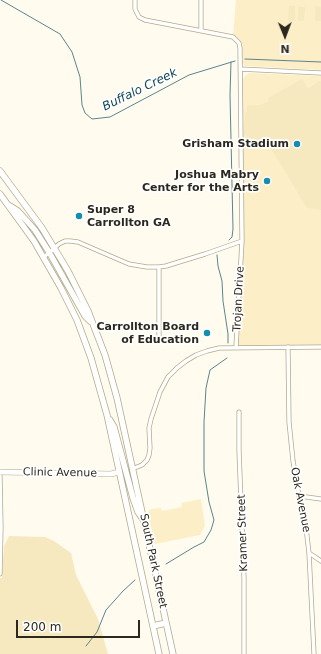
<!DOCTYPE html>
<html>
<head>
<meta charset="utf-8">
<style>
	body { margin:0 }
	#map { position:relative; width:321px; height:654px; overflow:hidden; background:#fffbee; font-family:"DejaVu Sans",sans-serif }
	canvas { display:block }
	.north { position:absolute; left:265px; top:16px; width:40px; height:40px; -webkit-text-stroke:3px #fff; paint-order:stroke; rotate:179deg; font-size:11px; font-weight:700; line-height:16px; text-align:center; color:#2c281d }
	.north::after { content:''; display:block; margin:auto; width:14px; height:18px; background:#2c281d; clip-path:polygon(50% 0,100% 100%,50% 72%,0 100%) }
	.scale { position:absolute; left:16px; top:620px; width:124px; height:18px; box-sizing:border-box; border:2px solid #2c281d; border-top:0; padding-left:5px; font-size:12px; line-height:14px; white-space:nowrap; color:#2c281d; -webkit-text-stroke:3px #fff; paint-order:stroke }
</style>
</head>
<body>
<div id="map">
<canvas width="321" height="654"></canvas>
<div class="north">N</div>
<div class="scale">200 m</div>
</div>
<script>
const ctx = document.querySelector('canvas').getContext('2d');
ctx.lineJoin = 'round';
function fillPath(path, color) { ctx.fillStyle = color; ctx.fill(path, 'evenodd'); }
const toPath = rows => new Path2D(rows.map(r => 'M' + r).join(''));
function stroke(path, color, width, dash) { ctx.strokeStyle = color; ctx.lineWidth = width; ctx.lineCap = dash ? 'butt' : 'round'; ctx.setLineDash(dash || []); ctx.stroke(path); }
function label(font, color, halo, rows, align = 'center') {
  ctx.font = font + ' "DejaVu Sans",sans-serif'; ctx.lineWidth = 3.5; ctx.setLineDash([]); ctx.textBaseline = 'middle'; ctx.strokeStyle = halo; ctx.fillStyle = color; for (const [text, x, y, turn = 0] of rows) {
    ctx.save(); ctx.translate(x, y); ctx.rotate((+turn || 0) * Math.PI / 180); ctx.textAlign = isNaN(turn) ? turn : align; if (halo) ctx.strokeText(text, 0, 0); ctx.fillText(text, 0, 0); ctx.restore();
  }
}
const built = toPath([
	[236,0,321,0,321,70,245,66,243,64,242,43,238,41,233,37],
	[249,73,321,76,321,347,236,347,242,213,243,79,245,76],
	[201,499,205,526,200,535,155,544,148,515,149,510,152,509,161,508,162,511,182,507,181,503]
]);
const green = toPath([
	[289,6,295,6,295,21,288,21],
	[315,6,321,7,321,21,315,21],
	[298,7,305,7,304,21,298,21],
	[302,79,308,89,319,81,321,81,321,210,307,208,271,148,275,146,271,140,270,140,270,142,247,142,246,135,244,135,245,112,247,112,247,105,260,105,269,101,268,98],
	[9,536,45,537,54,541,71,553,76,575,98,619,108,654,0,654,0,578,2,578,4,546]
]);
const stream = toPath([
	[1,0,60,34,72,52,80,77,82,105,85,113,92,119,110,117,189,75,235,61],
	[245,59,321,62],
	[229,240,232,237,233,229,230,95,231,62],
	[217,255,218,266,222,281,223,301,228,334,228,343],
	[166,564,194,547,204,542,211,530,214,520,209,502,204,471,204,422,206,388,210,370,227,358],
	[86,646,97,632,106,610,123,591,135,580]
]);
const street = toPath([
	[135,0,135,9,139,17,145,20,233,37,239,43,240,48,242,241,236,347],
	[201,31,201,0],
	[240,69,321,73],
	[44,257,59,244,65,241,70,241,78,242,129,264,147,267,159,267,166,266,205,254,242,241],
	[159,339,159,267],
	[288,347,289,422,293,461,299,496,305,519,309,553,314,654],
	[239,412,239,451,244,578,244,654],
	[132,469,142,465,147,460,149,455,150,448,149,428,151,419,160,392,168,377,177,368,186,361,196,355,207,351,219,348,321,347],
	[0,476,1,527,0,574],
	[299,496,321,499],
	[309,553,321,561]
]);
const secondary = toPath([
	[0,472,111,474,119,472]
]);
const primary = toPath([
	[0,171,42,228,68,271,88,311,105,355,117,398,173,654],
	[0,194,34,241,61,288,77,320,91,358,107,415,159,654],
	[10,206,18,211,35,230,49,252,85,316,90,321],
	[110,420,114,427,133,498,138,512,142,518],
	[153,626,166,623]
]);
const markers = [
	[297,144,4,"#148daf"],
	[267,181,4,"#148daf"],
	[79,216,4,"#148daf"],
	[207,333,4,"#148daf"]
];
const poiNames = [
	["Grisham Stadium",289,144],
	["Joshua Mabry",259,175],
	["Center for the Arts",259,188],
	["Super 8",87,210,"left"],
	["Carrollton GA",87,223,"left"],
	["Carrollton Board",199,327],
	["of Education",199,340]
];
const streetNames = [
	["Trojan Drive",239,299,-87],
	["Clinic Avenue",60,473,1],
	["Oak Avenue",300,500,79],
	["Kramer Street",243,533,-92],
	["South Park Street",153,561,78]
];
const waterNames = [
	["Buffalo Creek",140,90,-26]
];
fillPath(built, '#fcefc8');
fillPath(green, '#f6e8bf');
stroke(stream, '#5a8490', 1);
stroke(street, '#b3a98b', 5);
stroke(secondary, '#b3a98b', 6);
stroke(primary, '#b3a98b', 7);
stroke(street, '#fff', 3.5);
stroke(secondary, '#fff', 5);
stroke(primary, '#fff', 5.5);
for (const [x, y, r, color] of markers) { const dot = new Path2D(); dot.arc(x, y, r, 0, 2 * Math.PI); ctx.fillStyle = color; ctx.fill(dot); stroke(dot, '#fff', 1.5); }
label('bold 11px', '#2c281d', '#fff', poiNames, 'right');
label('11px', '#2c281d', '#fff', streetNames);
label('italic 12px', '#104657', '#fff', waterNames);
</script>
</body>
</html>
